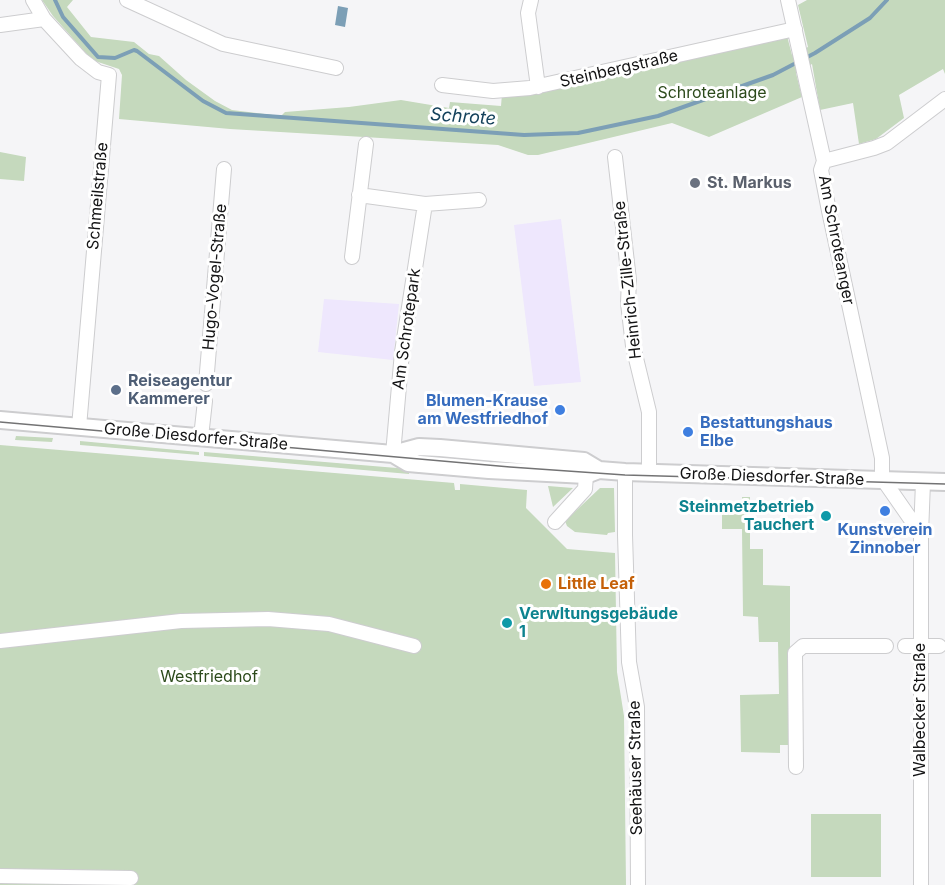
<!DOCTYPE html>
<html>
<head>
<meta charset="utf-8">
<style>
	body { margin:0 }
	canvas { display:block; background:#f5f5f7 }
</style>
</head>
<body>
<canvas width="945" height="885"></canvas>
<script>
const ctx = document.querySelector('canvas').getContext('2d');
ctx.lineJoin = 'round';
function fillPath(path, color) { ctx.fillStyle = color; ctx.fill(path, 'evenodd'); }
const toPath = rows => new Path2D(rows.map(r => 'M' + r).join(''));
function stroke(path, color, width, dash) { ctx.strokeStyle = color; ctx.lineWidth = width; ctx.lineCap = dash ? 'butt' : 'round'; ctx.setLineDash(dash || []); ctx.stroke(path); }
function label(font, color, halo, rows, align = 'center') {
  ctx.font = font + ' Inter,sans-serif'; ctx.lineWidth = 6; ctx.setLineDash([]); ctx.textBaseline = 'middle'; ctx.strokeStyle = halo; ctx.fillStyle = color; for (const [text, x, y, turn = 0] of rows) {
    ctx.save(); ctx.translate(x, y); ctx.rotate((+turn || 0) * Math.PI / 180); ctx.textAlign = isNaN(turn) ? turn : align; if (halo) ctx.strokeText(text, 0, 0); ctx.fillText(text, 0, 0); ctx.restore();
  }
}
const industrial = toPath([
	[561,219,581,382,534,386,514,225],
	[324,299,399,304,393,360,318,352]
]);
const green = toPath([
	[42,0,73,0,67,7,91,37,134,42,149,54,159,56,186,80,215,101,232,110,281,116,285,112,349,107,401,100,449,108,450,102,501,106,502,94,787,36,792,55,808,47,798,5,807,0,945,0,945,74,943,69,899,95,904,118,876,139,859,144,853,103,820,110,812,64,796,73,802,97,709,137,672,123,538,155,528,155,498,145,230,129,119,119,122,75,119,69,92,60,53,16],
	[0,152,26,157,24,181,0,179],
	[16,436,53,438,52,442,15,440],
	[80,441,199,452,199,455,80,445],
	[0,445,454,483,455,490,460,490,460,484,527,490,526,508,567,549,615,553,617,672,624,716,626,885,0,885],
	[204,452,409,469,409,474,204,456],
	[548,486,573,488,553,507],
	[600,488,614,488,615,532,608,533,607,535,575,532,567,526,565,521],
	[742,497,750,497,750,549,763,549,763,585,790,586,790,745,780,745,780,753,741,752,740,695,779,694,778,642,759,642,758,617,743,616,742,529,722,529,722,511,742,511],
	[811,814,881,814,881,877,811,877]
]);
const water = toPath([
	[338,6,348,8,345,27,335,25]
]);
const stream = toPath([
	[55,0,63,17,98,57,115,58,134,50,137,51,203,101,226,113,524,135,578,133,658,116,773,75,815,53,870,18,887,0]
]);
const minor = toPath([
	[33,0,44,19,81,59,98,72,109,75,79,427],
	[127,0,223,44,336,68],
	[531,0,528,13,538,87],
	[788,0,824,161,821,170,829,211,882,458,882,478,921,534],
	[0,25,44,19],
	[442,85,493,91,530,88,795,29],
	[615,157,629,280,628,303,633,346,649,412,649,473],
	[824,161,874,148,887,143,945,99],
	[359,195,425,204],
	[352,257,366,144],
	[206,384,224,169],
	[201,437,205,401],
	[393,454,402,352,425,204,479,200],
	[625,472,625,535,629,662,637,707,638,885],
	[555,522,585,489,586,475],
	[0,641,181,621,268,619,329,624,414,646],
	[905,646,939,646],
	[796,767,795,653,803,646,886,646],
	[0,876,131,878],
	[921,885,921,534,923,482]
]);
const major = toPath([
	[0,420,393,454,419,447,440,448,584,461,599,470,625,472,945,482],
	[393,454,408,463,489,470,586,475,599,470]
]);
const tram = toPath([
	[0,422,510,467,625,475,945,484]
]);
const markers = [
	[695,183,6,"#6b7280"],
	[116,390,6,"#5c6f8a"],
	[560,410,6,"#3f7fe0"],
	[688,432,6,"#3f7fe0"],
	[885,511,6,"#3f7fe0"],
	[826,516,6,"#0f9aa8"],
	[546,584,6,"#e8710a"],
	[507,623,6,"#0f9aa8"]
];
const streetNames = [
	["Steinbergstraße",619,69,-13],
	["Schmeilstraße",98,196,-85],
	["Am Schroteanger",836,240,79],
	["Hugo-Vogel-Straße",215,277,-85],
	["Heinrich-Zille-Straße",628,280,-96],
	["Am Schrotepark",407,329,-82],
	["Große Diesdorfer Straße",196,437,5],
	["Große Diesdorfer Straße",772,477,2],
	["Walbecker Straße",920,710,-90],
	["Seehäuser Straße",636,768,-91]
];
const parkNames = [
	["Schroteanlage",712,93],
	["Westfriedhof",209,677]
];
const worshipNames = [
	["St. Markus",707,183]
];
const serviceNames = [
	["Reiseagentur",128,381],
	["Kammerer",128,399]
];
const shopNames = [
	["Blumen-Krause",548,401],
	["am Westfriedhof",548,419],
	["Bestattungshaus",700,423,"left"],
	["Elbe",700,441,"left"],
	["Kunstverein",885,530,"center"],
	["Zinnober",885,548,"center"]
];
const cultureNames = [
	["Steinmetzbetrieb",814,507],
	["Tauchert",814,525],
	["Verwltungsgebäude",519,614,"left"],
	["1",519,632,"left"]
];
const foodNames = [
	["Little Leaf",558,584]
];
const waterNames = [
	["Schrote",463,117,4]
];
fillPath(industrial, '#eee7fd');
fillPath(green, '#c5d9bd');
fillPath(water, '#7c9fb6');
stroke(stream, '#7c9fb6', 4);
stroke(minor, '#cdcdcf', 16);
stroke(major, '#cdcdcf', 20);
stroke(minor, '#fff', 14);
stroke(major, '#fff', 16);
stroke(tram, '#737374', 1.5);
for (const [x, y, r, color] of markers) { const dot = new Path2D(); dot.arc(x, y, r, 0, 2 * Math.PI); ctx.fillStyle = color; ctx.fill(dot); stroke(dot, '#fff', 2); }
label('16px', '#131314', '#fff', streetNames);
label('16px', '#2c4a1b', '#fff', parkNames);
label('bold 16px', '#5b616d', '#fff', worshipNames, 'left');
label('bold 16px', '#4e5e75', '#fff', serviceNames, 'left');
label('bold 16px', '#366cbe', '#fff', shopNames, 'right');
label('bold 16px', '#0d838f', '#fff', cultureNames, 'right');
label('bold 16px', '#c56008', '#fff', foodNames, 'left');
label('italic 18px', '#15425c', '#fff', waterNames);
</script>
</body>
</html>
